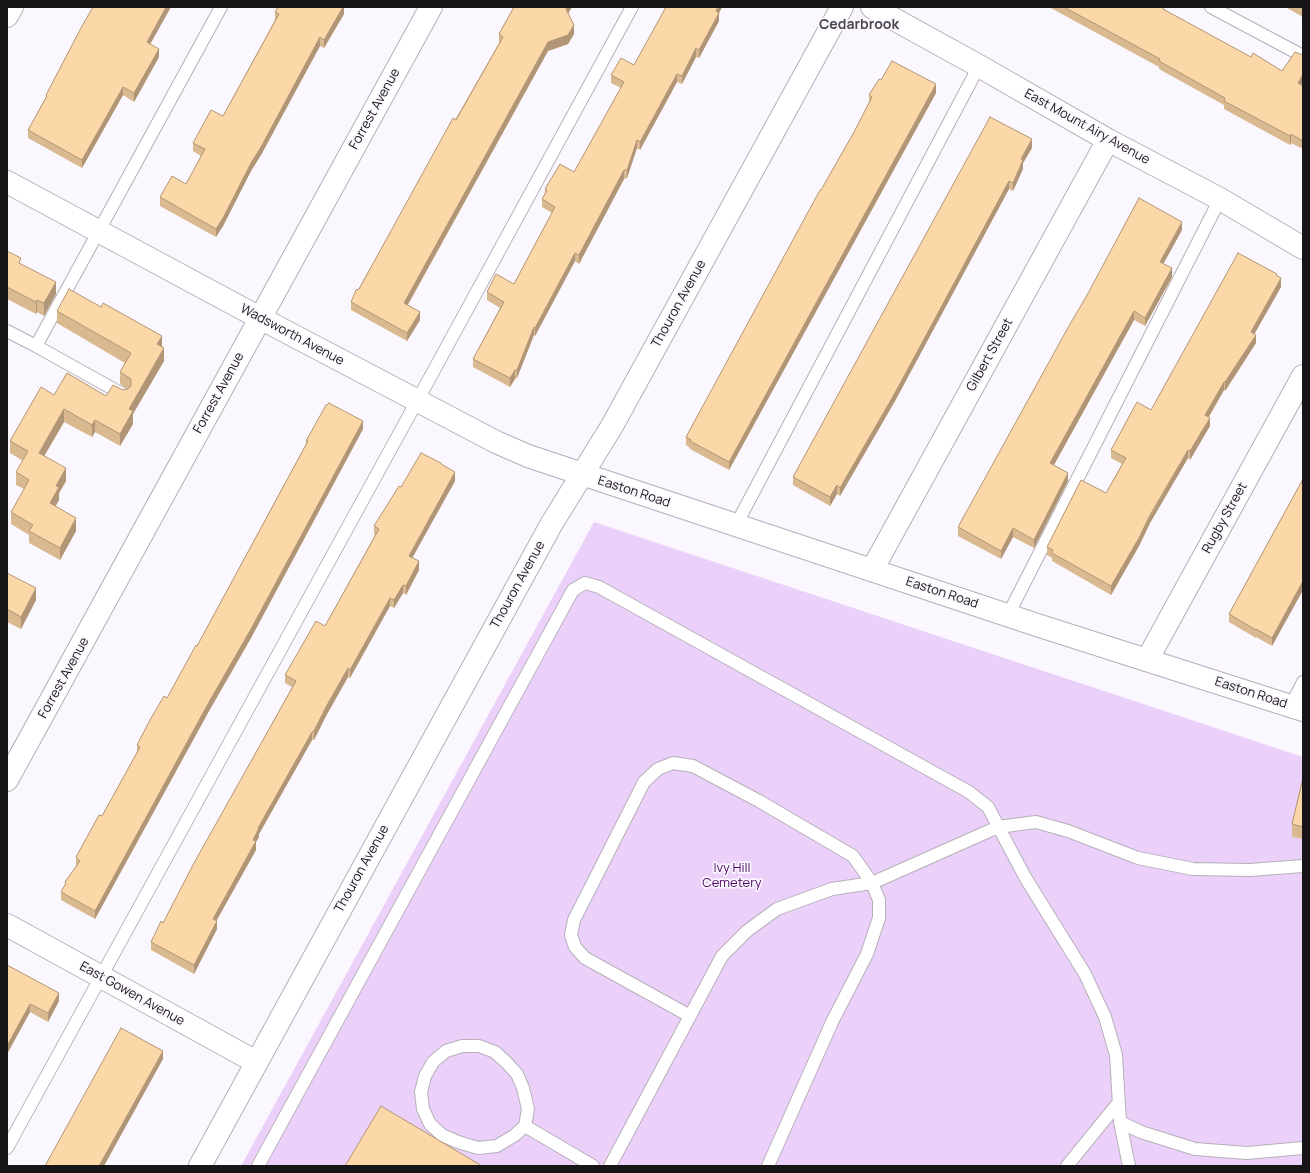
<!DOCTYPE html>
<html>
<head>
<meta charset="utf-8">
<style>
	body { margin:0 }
	#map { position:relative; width:1310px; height:1173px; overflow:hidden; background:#fbf7fe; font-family:Manrope,sans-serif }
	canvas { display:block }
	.frame { position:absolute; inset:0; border:8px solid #181519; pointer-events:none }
</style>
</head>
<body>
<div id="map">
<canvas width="1310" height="1173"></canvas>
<div class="frame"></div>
</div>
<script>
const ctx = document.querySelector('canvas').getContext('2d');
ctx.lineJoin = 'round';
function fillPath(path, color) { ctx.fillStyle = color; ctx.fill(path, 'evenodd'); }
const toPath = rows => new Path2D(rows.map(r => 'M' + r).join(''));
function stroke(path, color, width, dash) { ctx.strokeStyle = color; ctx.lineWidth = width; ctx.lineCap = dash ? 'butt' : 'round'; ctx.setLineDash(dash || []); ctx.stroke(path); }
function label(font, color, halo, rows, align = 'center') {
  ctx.font = font + ' Manrope,sans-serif'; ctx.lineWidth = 3.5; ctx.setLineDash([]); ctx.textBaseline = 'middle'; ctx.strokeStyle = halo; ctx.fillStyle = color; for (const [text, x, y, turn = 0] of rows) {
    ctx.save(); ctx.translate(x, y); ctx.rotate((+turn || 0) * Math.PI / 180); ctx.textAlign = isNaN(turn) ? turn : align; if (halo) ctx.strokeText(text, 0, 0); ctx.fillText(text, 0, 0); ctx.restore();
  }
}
const green = toPath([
	[594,522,1303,757,1303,1166,241,1166]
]);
const lane = toPath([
	[1211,7,1303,56],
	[7,331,36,346,221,7],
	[36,346,124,395],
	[736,525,979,66],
	[1008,615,1220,199],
	[1291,706,1303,682],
	[690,1016,585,958,575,947,571,935,574,920,644,782,658,769,673,763,693,766,759,801,853,856,872,883,879,900,879,918,867,954,833,1020,768,1166],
	[462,1046,479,1046,495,1052,507,1063,517,1074,523,1088,528,1109,525,1126,515,1135,497,1146,478,1148,458,1142,442,1135,430,1124,423,1109,421,1092,425,1076,433,1062,446,1051,462,1046],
	[1120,1122,1141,1132,1195,1149,1247,1153,1303,1148],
	[525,1126,593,1166],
	[7,1148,433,372,632,7],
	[258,1166,573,590,585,583,599,587,969,792,988,807,1025,877,1085,974,1105,1017,1116,1055,1120,1122,1129,1166],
	[610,1166,722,956,747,931,777,909,832,889,872,883,998,827,1036,822,1068,831,1138,858,1193,869,1250,870,1303,866],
	[1067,1166,1119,1102]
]);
const street = toPath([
	[872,7,979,66,1108,140,1220,199,1303,248],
	[7,16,12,7],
	[872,570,1108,140],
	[1147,660,1303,376],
	[7,780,431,7],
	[7,925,256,1062],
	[200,1166,552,523,612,426,842,7]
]);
const secondary = toPath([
	[7,182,260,318,496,442,528,456,1040,626,1303,710]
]);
const wall = toPath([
	[344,7,344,14,324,48,320,46,261,155,251,171,223,226,216,237,160,206,160,197,186,184,201,156,193,151,193,143,223,116,275,20,275,12],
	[514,7,572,7,568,13,574,34,568,44,548,51,408,305,420,320,407,341,351,310,351,302,499,43,499,34],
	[722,7,719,13,719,21,699,58,696,57,682,84,677,82,640,150,637,148,627,178,624,179,579,264,575,261,535,336,534,335,517,378,515,379,510,387,473,367,473,359,500,308,487,300,487,292,514,284,552,213,542,207,542,199,545,193,545,189,574,172,621,88,611,83,611,75,634,65],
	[1049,7,1164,7,1164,10,1303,86,1303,149,1291,143,1290,145,1224,109,1224,105,1159,69,1159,67],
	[1285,7,1303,7,1303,17],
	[150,44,159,57,134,102,123,95,82,168,28,138,28,130,46,97,46,95],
	[881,80,936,93,729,470,690,449,690,448,686,445,686,437,854,132,869,103,869,95],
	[1032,148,1023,163,1023,169,1013,191,1009,189,895,401,840,496,837,494,830,506,793,485,793,477],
	[1182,230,1163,264,1172,277,1145,326,1134,320,1054,465,1068,481,1034,548,1013,537,1001,559,958,536,958,527],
	[7,251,21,264,56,294,44,316,37,312,36,314,7,299],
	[1281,287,1254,334,1256,343,1225,391,1224,390,1209,417,1210,426,1205,434,1190,460,1188,458,1150,523,1139,546,1111,595,1052,561,1052,558,1047,555,1047,547,1106,493,1122,464,1111,458,1111,450,1151,410],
	[57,311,162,347,164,361,133,414,133,424,120,446,95,432,92,437,64,422,44,456,66,481,59,493,59,500,55,506,76,531,60,560,29,543,29,535,11,524,11,512,24,489,16,485,16,472,23,461,10,453,10,441,54,395,106,396,127,389,120,384,120,372,125,363,57,323],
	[363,429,251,638,209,711,95,919,61,900,61,892,65,885,65,882,76,866,76,857,102,816,137,753,137,745,167,698,197,646,306,444,306,441],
	[441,465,455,481,412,557,419,570,406,595,403,593,394,608,390,606,350,678,348,677,326,716,314,740,312,740,259,834,259,837,256,842,256,850,216,921,217,929,194,974,151,950,151,942,163,923,292,687,285,683,285,675,325,626,375,535,374,534,374,526,401,487],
	[1303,479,1303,590,1272,646,1256,637,1256,638,1229,622,1229,614],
	[7,573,36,600,21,629,7,622],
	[1303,778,1303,839,1292,837,1292,824],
	[7,965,59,1001,48,1022,30,1012,7,1054]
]);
const shadedWall = toPath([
	[166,7,171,7,147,50,147,42],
	[343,7,344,7,344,14,324,48,324,40],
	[567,7,572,7,566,17,566,9],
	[718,7,722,7,718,15,719,13,719,21,699,58,699,50],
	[574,25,574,34,568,44,548,51,404,311,404,303,548,42],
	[320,37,320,46,261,155,251,171,223,226,216,237,216,229,251,163],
	[696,48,696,57,682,84,682,76],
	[159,49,159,57,134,102,134,93],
	[677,74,677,82,640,150,640,142],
	[1303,74,1303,82,1298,91,1298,83],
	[936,84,936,93,729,470,729,462],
	[123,87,123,95,82,168,82,160],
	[1291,134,1291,143,1290,145,1290,136],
	[1032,139,1032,148,1023,163,1023,169,1013,191,1013,183,1021,159],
	[637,140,637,148,627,178,627,170],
	[624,170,624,179,579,264,579,255],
	[1009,181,1009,189,895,401,840,496,840,488],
	[1182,222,1182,230,1160,270,1160,262],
	[575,253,575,261,535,336,535,328],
	[1172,268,1172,277,1145,326,1145,318],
	[1281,278,1281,287,1251,340,1251,332],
	[56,282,56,294,44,316,44,303],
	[37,300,37,312,36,314,36,302],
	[1134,311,1134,320,1050,472,1050,463],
	[420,312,420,320,407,341,407,333],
	[534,327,534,335,517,378,517,370],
	[1256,335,1256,343,1225,391,1225,382],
	[162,336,162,349,157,344],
	[164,348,164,361,133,414,133,424,120,446,120,434,129,409],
	[515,370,515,379,510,387,510,378],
	[1224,382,1224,390,1205,423,1205,415],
	[64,409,64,422,39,465,39,453],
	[1210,418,1210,426,1190,460,1190,451],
	[95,420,95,432,92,437,92,425],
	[363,421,363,429,251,638,209,711,95,919,95,911],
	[1188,450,1188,458,1150,523,1139,546,1111,595,1111,586],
	[66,468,66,481,59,493,59,500,50,516,50,503,56,486],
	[455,472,455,481,409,564,409,556],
	[1068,473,1068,481,1034,548,1034,540],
	[837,485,837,494,830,506,830,497],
	[76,518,76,531,60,560,60,548],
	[1013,528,1013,537,1001,559,1001,551],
	[419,561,419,570,406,595,406,586],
	[1303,581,1303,590,1272,646,1272,638],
	[403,585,403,593,394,608,394,600],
	[36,588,36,600,21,629,21,617],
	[390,598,390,606,350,678,350,670],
	[348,668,348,677,326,716,314,740,314,731,326,707],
	[312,732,312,740,259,834,259,837,256,842,256,850,213,927,213,919,258,828],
	[217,921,217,929,194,974,194,965],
	[59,993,59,1001,48,1022,48,1013],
	[30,1004,30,1012,7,1054,7,1046],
	[163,1051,163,1059,104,1166,99,1166]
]);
const building = toPath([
	[93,7,166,7,147,42,159,49,134,93,123,87,82,160,28,130,47,96,46,95,82,26,93,7],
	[278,7,343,7,324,40,320,37,261,147,251,163,223,218,216,229,160,197,172,176,186,184,205,149,193,143,211,110,223,116,279,14,275,12,278,7],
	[514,7,567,7,566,9,574,25,568,35,548,42,404,303,420,312,407,333,351,302,356,290,359,289,453,118,456,120,503,37,499,34,514,7],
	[666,7,718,7,716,11,719,13,699,50,696,48,682,76,677,74,640,142,637,140,627,170,624,170,579,255,575,253,535,328,534,327,517,370,515,370,510,378,473,359,504,302,487,292,496,274,514,284,555,207,542,199,547,190,545,189,560,164,574,172,624,82,611,75,621,58,634,65,666,7],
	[1064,7,1164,7,1163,9,1251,57,1253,53,1282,71,1295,52,1303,55,1303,74,1298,83,1303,86,1303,141,1291,134,1290,136,1224,101,1225,98,1159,61,1160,59,1064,7],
	[892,61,936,84,729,462,690,441,691,440,686,437,820,190,821,190,854,132,872,97,869,95,879,79,881,80,892,61],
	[990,117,1032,139,1021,159,1023,160,1013,183,1009,181,895,393,840,488,837,485,830,497,793,477,990,117],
	[1139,198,1182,222,1160,262,1172,268,1145,318,1134,311,1050,463,1068,473,1034,540,1013,528,1001,551,958,527,1070,324,1086,297,1139,198],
	[7,251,21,258,19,263,56,282,44,303,37,300,36,302,7,287,7,251],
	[1238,253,1277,274,1276,275,1281,278,1251,332,1256,335,1225,382,1224,382,1205,415,1210,418,1205,426,1190,451,1188,450,1150,515,1139,538,1111,586,1052,553,1053,550,1047,547,1081,480,1106,493,1126,458,1111,450,1137,402,1151,410,1238,253],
	[69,289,101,307,103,303,162,336,157,344,164,348,129,409,133,411,120,434,95,420,92,425,64,409,39,453,66,468,56,486,59,487,50,503,76,518,60,548,29,531,33,525,11,512,29,480,16,472,28,451,10,441,41,387,54,395,67,373,106,396,113,385,121,389,124,390,128,389,131,386,131,379,120,372,131,353,57,311,69,289],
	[329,403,363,421,251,629,209,702,95,911,61,892,66,883,65,882,80,861,76,857,99,815,102,816,140,747,137,745,150,720,164,696,167,698,196,645,197,646,308,441,306,441,326,405,327,405,329,403],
	[421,453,441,463,441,464,455,472,409,556,419,561,406,586,403,585,394,600,390,598,350,670,348,668,326,707,314,731,312,732,258,828,259,828,253,840,256,841,213,919,217,921,194,965,151,942,161,921,163,923,194,863,296,681,285,675,316,621,325,626,379,529,374,526,399,486,401,487,421,453],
	[1303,479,1303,581,1272,638,1256,629,1256,630,1229,614,1303,479],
	[7,573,36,588,21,617,7,609,7,573],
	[1303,778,1303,827,1292,824,1303,778],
	[7,965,59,993,48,1013,30,1004,7,1046,7,965],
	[121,1028,163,1051,99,1166,45,1166,121,1028],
	[381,1106,482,1166,345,1166,381,1106]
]);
const streetNames = [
	["Forrest Avenue",375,109,-61],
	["East Mount Airy Avenue",1087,127,29],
	["Thouron Avenue",679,304,-61],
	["Wadsworth Avenue",292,335,28],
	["Gilbert Street",990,355,-61],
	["Forrest Avenue",219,393,-61],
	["Easton Road",634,492,18],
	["Rugby Street",1225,518,-61],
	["Thouron Avenue",518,585,-61],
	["Easton Road",942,593,18],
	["Forrest Avenue",64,678,-61],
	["Easton Road",1251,693,18],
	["Thouron Avenue",362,869,-61],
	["East Gowen Avenue",132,994,29]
];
const parkNames = [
	["Ivy Hill",732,868],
	["Cemetery",732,883]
];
const neighbourhoodNames = [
	["Cedarbrook",859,25]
];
fillPath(green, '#ebd1f9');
stroke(lane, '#b6afba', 14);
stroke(street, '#b6afba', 24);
stroke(secondary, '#b6afba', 24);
stroke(lane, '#fff', 12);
stroke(street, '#fff', 22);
stroke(secondary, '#fff', 22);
fillPath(wall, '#d9b990');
fillPath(shadedWall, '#b09676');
fillPath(building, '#fcd7a8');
stroke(building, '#b09676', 1);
label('13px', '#181519', '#fbf7fe', streetNames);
label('13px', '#4d0568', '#fbf7fe', parkNames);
label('bold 14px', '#4c4650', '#fbf7fe', neighbourhoodNames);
</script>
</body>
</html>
